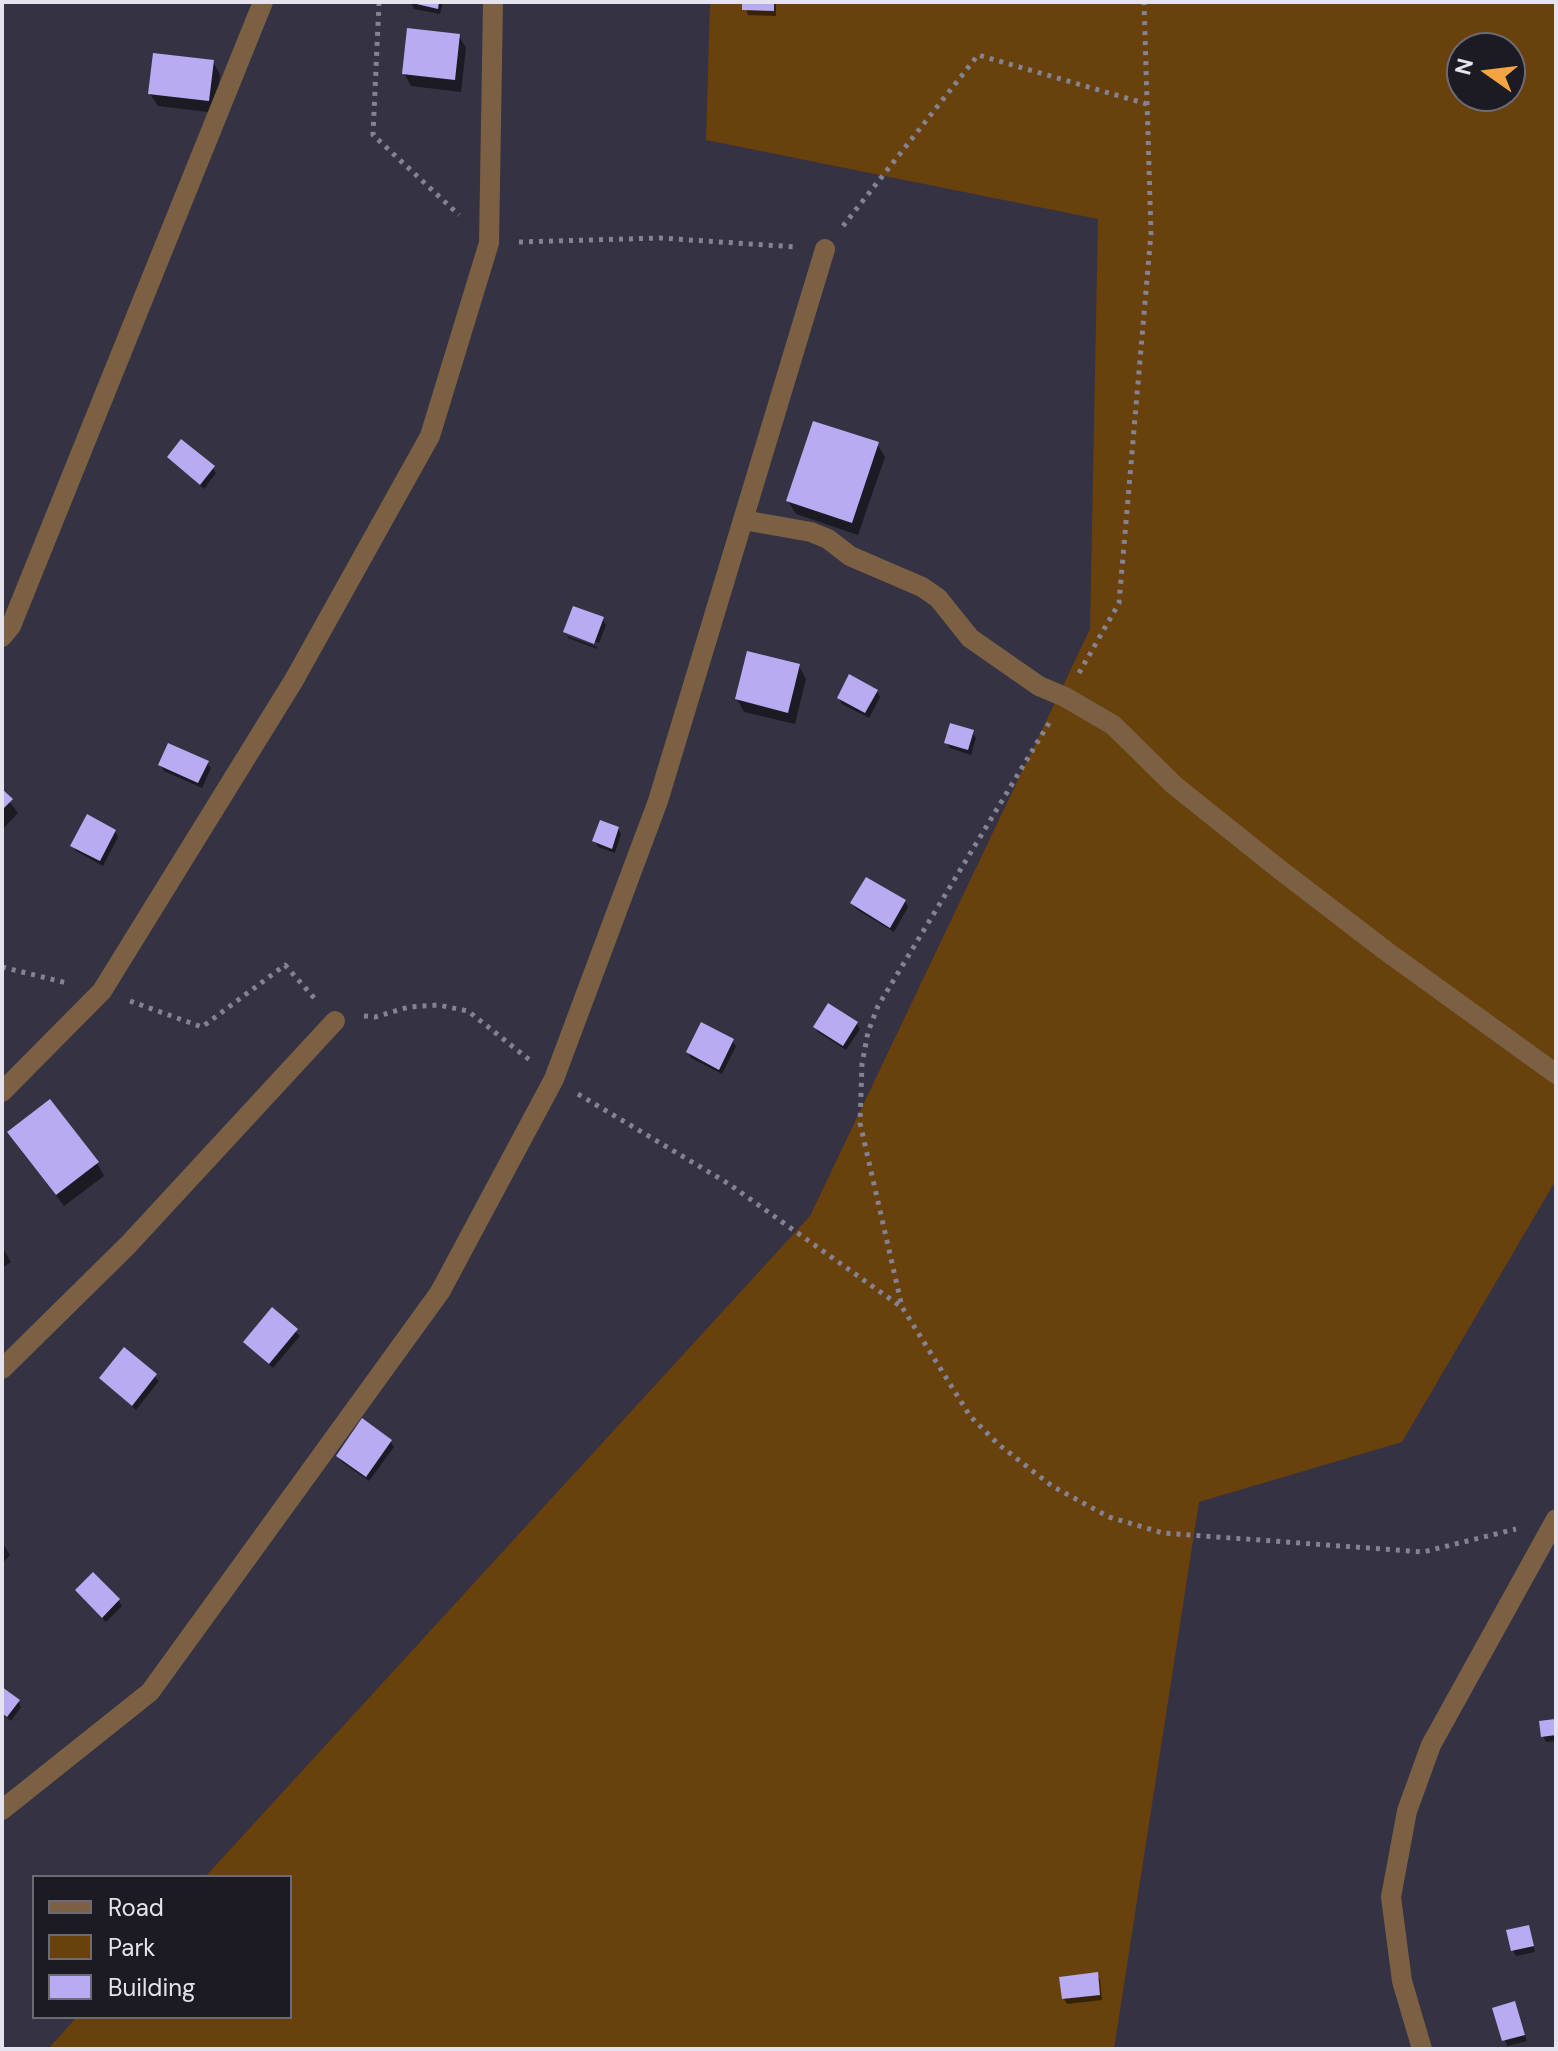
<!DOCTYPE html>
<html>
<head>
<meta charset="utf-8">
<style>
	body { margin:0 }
	#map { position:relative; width:1558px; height:2051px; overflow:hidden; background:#353243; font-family:"DM Sans",sans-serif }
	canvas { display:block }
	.frame { position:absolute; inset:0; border:4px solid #e5e3ee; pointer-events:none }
	.legend { position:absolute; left:32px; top:1875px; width:260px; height:144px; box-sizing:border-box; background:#1c1b23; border:2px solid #6c6b74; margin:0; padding:10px 14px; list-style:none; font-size:24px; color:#e5e3ee }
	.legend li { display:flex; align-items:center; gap:16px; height:40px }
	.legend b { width:40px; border:2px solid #6c6b74 }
	.north { position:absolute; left:1446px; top:32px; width:80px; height:80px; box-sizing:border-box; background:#1c1b23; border:2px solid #6c6b74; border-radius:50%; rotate:284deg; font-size:22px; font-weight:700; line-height:32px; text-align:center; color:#e5e3ee }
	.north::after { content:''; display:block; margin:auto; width:28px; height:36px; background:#f3a443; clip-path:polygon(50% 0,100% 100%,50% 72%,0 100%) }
</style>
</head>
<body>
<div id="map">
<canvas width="1558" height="2051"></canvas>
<div class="frame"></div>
<ul class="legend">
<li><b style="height:10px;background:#7c6043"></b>Road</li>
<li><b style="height:22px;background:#68410c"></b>Park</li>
<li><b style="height:22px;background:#b8abf2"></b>Building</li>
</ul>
<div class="north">N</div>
</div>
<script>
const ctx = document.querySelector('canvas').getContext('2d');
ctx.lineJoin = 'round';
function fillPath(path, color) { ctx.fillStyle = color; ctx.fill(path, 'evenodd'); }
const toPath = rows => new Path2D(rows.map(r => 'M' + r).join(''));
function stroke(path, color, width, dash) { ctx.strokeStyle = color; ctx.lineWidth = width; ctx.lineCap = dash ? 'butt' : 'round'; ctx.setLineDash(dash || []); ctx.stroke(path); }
const green = toPath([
	[710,2,1556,2,1556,1180,1402,1442,1199,1502,1114,2049,48,2049,77,2017,290,2017,290,1877,205,1877,810,1216,1090,629,1098,219,706,140],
	[1462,48,1510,48,1510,96,1462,96]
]);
const shadow = toPath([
	[411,2,443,2,440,14,414,9],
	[744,2,776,2,776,16,748,15],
	[459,36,466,48,461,92,411,86,404,73],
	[213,62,220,74,216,113,158,106,150,94],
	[877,444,885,457,858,535,796,514,788,501],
	[169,457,213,468,216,473,204,489],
	[602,619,606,625,599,643,567,632,567,636,565,632],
	[567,636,598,647,597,649,568,638],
	[799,666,806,679,795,724,744,712,737,699],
	[877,691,880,697,869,718,842,704,839,698],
	[972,732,976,738,971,755,950,748,946,742],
	[207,763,211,768,202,788,164,771,160,765],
	[2,792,18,813,2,830],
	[618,828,621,834,615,853,598,847,595,841],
	[115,831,118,837,103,866,76,851,73,846],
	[905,901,908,907,894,932,856,909,852,903],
	[857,1024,860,1029,846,1050,818,1032,815,1027],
	[732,1041,736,1046,722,1074,691,1058,688,1052],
	[17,1145,97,1163,104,1176,64,1206],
	[2,1247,11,1262,2,1268],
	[272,1310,300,1336,273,1368,245,1342],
	[124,1350,159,1381,136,1410,101,1378],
	[390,1441,394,1447,369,1481,342,1462,338,1456],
	[2,1542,10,1555,2,1564],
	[77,1591,118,1600,122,1606,106,1622],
	[2,1691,18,1701,21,1707,11,1721,2,1714],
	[1554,1721,1556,1741,1546,1742,1543,1736],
	[1528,1927,1535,1952,1516,1956,1513,1950],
	[1097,1974,1100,1980,1102,2000,1067,2004,1064,1999],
	[1514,2003,1527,2041,1507,2046,1495,2009]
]);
const building = toPath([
	[408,2,439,2,438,9],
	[742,2,774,2,774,11,742,10],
	[407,28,460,34,455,80,402,74],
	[153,53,214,60,209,101,148,94],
	[813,421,879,442,852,523,786,501],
	[181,439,215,466,200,485,167,457],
	[573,606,604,617,594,644,563,632],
	[747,651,800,664,788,713,735,699],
	[849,674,878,690,865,713,837,698],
	[950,723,974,730,968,750,944,743],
	[168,743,209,761,198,783,158,765],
	[2,789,13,799,2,810],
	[87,814,116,830,100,861,70,846],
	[600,820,619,827,612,849,592,841],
	[866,877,906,900,890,928,850,903],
	[828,1003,858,1022,843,1046,813,1027],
	[701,1022,734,1039,719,1070,686,1052],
	[50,1099,99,1162,56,1195,7,1132],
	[272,1307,298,1329,269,1364,243,1342],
	[124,1347,157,1374,132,1406,99,1378],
	[362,1418,392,1440,366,1477,336,1456],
	[93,1572,120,1599,102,1618,75,1590],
	[2,1687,20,1700,7,1717,2,1713],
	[1555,1719,1556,1735,1541,1737,1539,1721],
	[1529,1925,1534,1946,1511,1951,1506,1930],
	[1098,1972,1100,1995,1062,1999,1059,1977],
	[1515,2001,1525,2035,1502,2041,1492,2008]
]);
const path = toPath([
	[379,2,373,135,459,215],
	[843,226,978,55,1147,104],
	[519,242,660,238,796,247],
	[1079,673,1119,603,1151,233,1144,2],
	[1049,723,878,1006,868,1032,862,1064,860,1123,902,1307,970,1416,998,1444,1052,1486,1109,1517,1163,1533,1423,1552,1516,1529],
	[2,967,67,983],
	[130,1001,202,1027,285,965,316,1000],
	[364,1016,375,1017,409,1007,438,1005,468,1011,531,1061],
	[578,1094,729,1184,900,1306]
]);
const street = toPath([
	[743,520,811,532,828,539,850,556,922,587,938,598,970,638,1039,686,1065,697,1113,725,1174,785,1279,869,1386,951,1556,1074],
	[2,637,11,626,263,2],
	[2,1092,102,991,294,680,430,436,489,243,493,2],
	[2,1369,128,1245,335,1021],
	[2,1810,150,1692,440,1292,554,1079,658,801,825,249],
	[1422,2049,1402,1981,1391,1897,1407,1811,1431,1745,1556,1519]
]);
fillPath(green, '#68410c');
fillPath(shadow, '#0007');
fillPath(building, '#b8abf2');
stroke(path, '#858291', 5, [4, 6]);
stroke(street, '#7c6043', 20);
</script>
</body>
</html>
